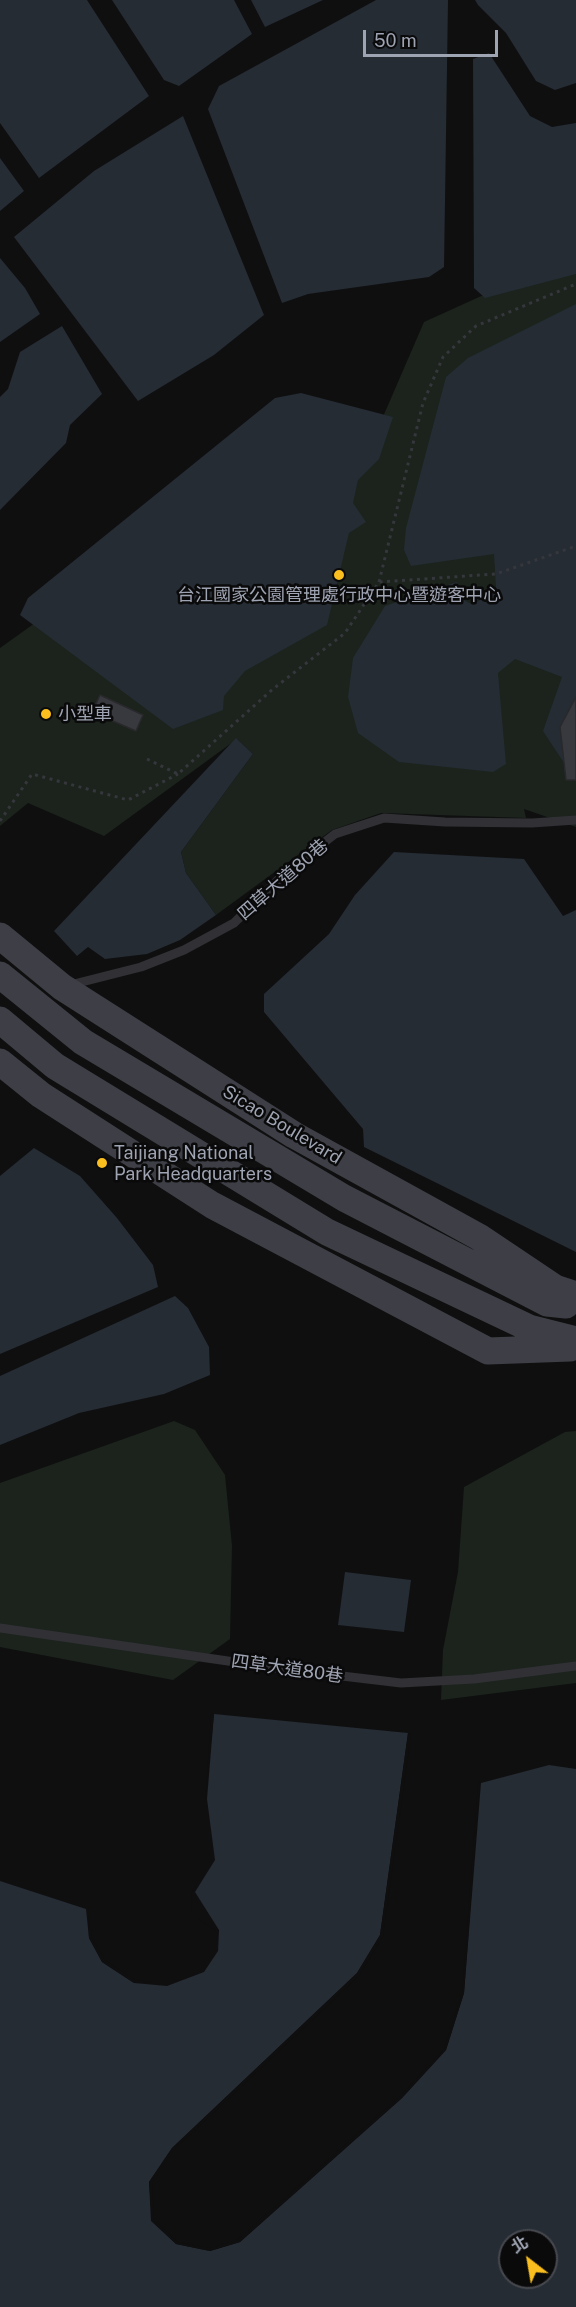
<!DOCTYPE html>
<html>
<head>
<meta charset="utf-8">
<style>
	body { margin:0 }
	#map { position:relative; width:576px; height:2307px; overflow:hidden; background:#0f0f10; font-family:"Public Sans","Noto Sans TC",sans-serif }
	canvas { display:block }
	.north { position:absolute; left:498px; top:2229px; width:60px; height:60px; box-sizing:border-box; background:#0a0a0b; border:2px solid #46484e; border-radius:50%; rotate:329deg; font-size:16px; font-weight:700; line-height:24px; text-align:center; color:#9fa4b2 }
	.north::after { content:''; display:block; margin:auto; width:21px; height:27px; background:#fabf1e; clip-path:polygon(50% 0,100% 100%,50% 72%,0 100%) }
	.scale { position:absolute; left:363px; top:30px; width:135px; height:27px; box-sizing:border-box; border:3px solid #9fa4b2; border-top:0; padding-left:8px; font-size:18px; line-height:21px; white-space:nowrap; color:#9fa4b2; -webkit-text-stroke:4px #0a0a0b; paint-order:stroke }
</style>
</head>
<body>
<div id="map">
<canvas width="576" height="2307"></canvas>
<div class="north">北</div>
<div class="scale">50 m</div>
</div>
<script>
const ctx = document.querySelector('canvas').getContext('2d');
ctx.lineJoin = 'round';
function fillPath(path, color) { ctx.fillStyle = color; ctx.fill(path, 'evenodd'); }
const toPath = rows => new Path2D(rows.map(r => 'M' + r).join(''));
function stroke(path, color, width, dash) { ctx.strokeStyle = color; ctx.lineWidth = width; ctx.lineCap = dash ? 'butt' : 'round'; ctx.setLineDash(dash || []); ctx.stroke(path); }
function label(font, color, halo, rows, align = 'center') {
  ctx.font = font + ' "Public Sans","Noto Sans TC",sans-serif'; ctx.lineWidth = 5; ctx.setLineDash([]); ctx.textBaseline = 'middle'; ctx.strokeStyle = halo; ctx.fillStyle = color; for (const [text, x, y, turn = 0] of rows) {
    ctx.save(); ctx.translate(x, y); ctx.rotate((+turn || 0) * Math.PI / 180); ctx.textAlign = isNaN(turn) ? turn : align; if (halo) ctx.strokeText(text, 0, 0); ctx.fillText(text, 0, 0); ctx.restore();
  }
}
const green = toPath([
	[576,253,576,827,524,809,526,818,381,813,332,830,216,915,186,873,181,852,253,754,237,739,104,836,28,803,0,826,0,648,204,502,379,426,424,322],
	[174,1421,195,1430,225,1475,232,1546,230,1639,173,1680,0,1647,0,1483],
	[576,1431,576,1683,441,1700,443,1650,458,1572,464,1487,565,1432]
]);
const water = toPath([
	[0,0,87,0,149,96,39,178,0,123],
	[112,0,234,0,252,34,179,86,164,80],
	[251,0,323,0,265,27],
	[376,0,448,0,444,267,429,277,308,294,282,303,208,109,219,86],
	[475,0,576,0,576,83,555,90,536,81,506,33,478,5],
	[489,53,530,116,552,127,576,123,576,274,485,298,474,288,473,59],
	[183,116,264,315,214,355,138,401,14,237,94,171],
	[0,158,24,191,0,211],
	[0,258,25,288,40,314,0,342],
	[576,304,576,781,543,731,562,677,515,659,498,673,506,764,493,772,399,762,358,733,348,697,353,658,385,606,457,582,462,599,473,605,496,588,494,554,411,566,404,550,406,528,446,377,468,358],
	[62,326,102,394,70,425,66,443,0,510,0,397,8,389,20,352],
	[301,393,393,417,379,459,358,480,353,503,366,522,349,533,327,625,245,671,224,696,223,710,173,729,20,615,28,598,275,398],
	[236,738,253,754,181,852,186,873,216,915,180,940,147,954,105,959,88,947,77,956,54,931],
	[394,852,524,859,563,916,576,910,576,1252,364,1147,363,1129,264,1012,264,994,329,934,355,895],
	[34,1148,80,1176,117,1218,153,1265,158,1287,0,1354,0,1176],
	[175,1296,188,1308,209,1347,210,1375,164,1394,79,1413,0,1445,0,1376],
	[345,1572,411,1580,404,1632,338,1625],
	[214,1714,408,1733,380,1935,357,1973,172,2148,149,2182,152,2221,176,2244,210,2251,240,2242,402,2098,446,2050,464,1993,481,1783,549,1765,576,1769,576,2307,0,2307,0,1881,86,1909,89,1938,102,1962,134,1983,167,1986,204,1972,218,1951,219,1930,193,1913,195,1892,215,1860,207,1799],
	[510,2241,546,2241,546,2277,510,2277]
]);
const pier = toPath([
	[214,1714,205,1802,211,1715],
	[408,1733,411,1734,383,1936,359,1976,174,2150,152,2183,154,2220,178,2242,210,2248,238,2239,400,2096,444,2049,462,1993,478,1783,480,1780,464,1993,446,2050,402,2098,240,2242,210,2251,176,2244,151,2221,149,2182,172,2148,357,1973,380,1935],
	[196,1885,195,1892,219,1930,216,1939,216,1931,191,1914,192,1892],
	[88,1907,92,1938,105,1960,135,1980,151,1982,134,1983,102,1962,89,1938]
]);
const building = toPath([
	[100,695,143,715,136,731,92,712,100,695],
	[576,697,576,780,566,780,560,727,576,697]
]);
const path = toPath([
	[379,582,423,403,443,357,476,326,576,284],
	[147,759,178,774,273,689,345,633,379,582,496,574,576,546],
	[0,821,32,774,128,800,178,774]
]);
const lane = toPath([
	[70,985,141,967,184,950,234,923,287,871,335,834,384,818,445,822,532,823,576,820],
	[0,1628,283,1669,401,1683,474,1679,576,1666]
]);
const secondary = toPath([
	[0,936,62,987,294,1135,479,1237,555,1288,576,1295],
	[0,975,83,1042,344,1198,547,1303,566,1305],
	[0,1020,55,1066,327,1232,529,1328,576,1340],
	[0,1062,41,1095,212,1205,488,1351,570,1348]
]);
const markers = [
	[339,575,6,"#fabf1e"],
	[46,714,6,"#fabf1e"],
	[102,1163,6,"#fabf1e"]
];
const poiNames = [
	["台江國家公園管理處行政中心暨遊客中心",339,595,"center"],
	["小型車",58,714],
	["Taijiang National",114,1153],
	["Park Headquarters",114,1174]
];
const streetNames = [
	["四草大道80巷",283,880,-41],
	["Sicao Boulevard",282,1125,31],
	["四草大道80巷",287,1669,8]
];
fillPath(green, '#1b231c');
fillPath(water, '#252c34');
fillPath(pier, '#0f0f10');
fillPath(building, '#38393e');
stroke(building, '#29292c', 1.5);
stroke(path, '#36373c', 3, [3, 4.5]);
stroke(lane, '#303035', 9);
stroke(secondary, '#3e3f46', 27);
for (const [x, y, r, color] of markers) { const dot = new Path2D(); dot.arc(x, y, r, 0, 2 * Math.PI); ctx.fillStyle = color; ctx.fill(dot); stroke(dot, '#0a0a0b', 2); }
label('18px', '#9fa4b2', '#0a0a0b', poiNames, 'left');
label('18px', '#9fa4b2', '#0a0a0b', streetNames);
</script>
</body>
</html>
